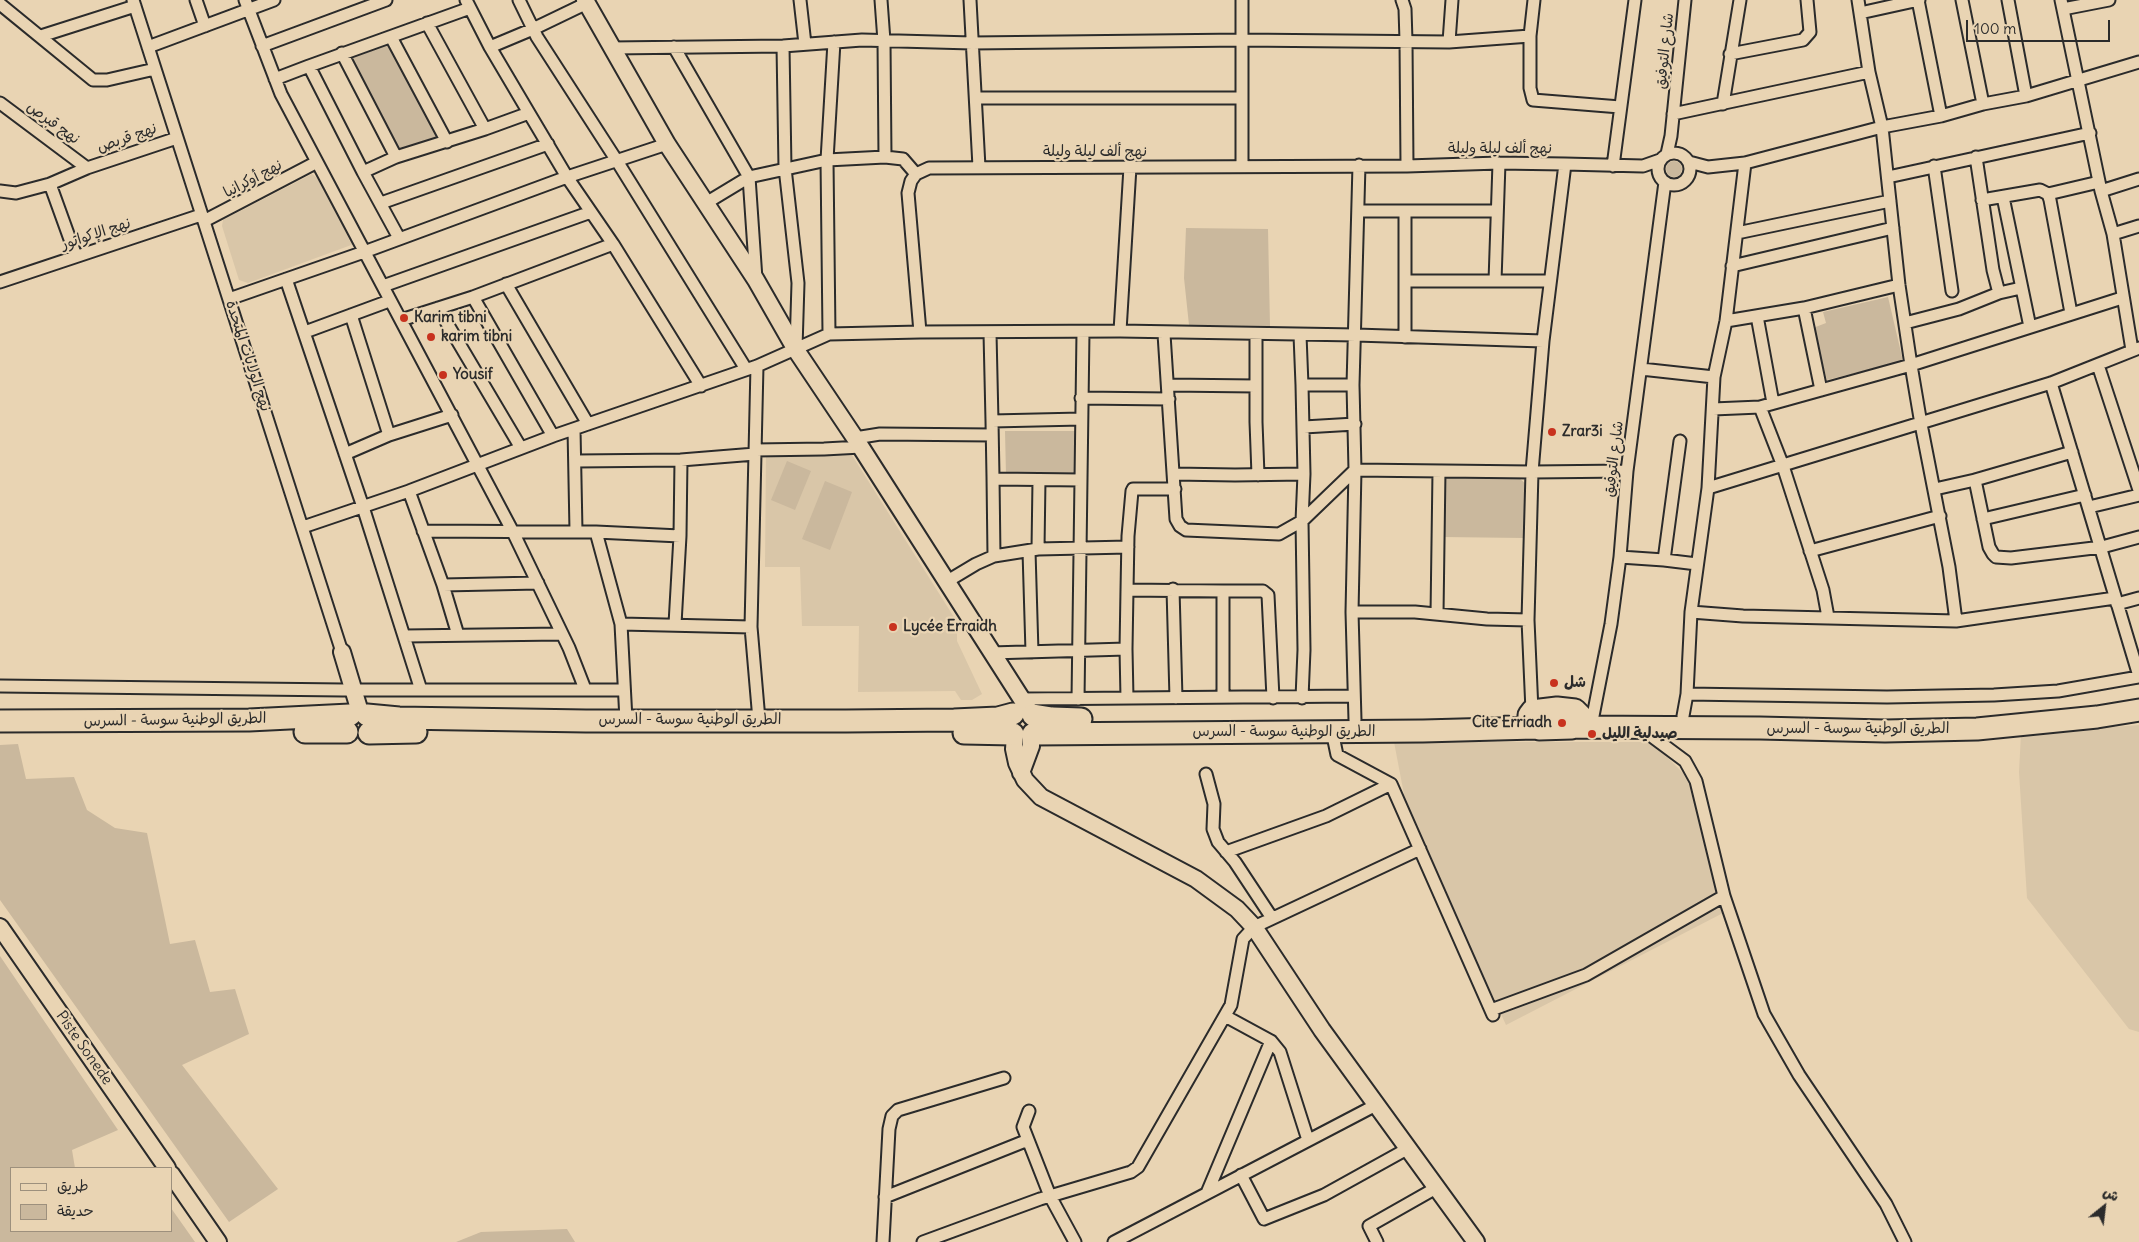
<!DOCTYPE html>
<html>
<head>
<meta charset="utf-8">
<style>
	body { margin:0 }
	#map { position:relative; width:2139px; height:1242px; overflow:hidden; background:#e9d4b3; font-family:Delius,"Playpen Sans Arabic",sans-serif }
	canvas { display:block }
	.legend { position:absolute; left:10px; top:1167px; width:162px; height:65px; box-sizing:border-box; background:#e9d4b3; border:1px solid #9d907d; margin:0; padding:6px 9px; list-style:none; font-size:15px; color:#2b2b2b }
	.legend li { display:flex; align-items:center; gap:10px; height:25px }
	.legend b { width:25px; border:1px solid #9d907d }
	.north { position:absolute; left:2079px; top:1182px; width:50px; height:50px; -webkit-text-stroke:4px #e9d4b3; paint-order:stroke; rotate:29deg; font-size:14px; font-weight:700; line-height:20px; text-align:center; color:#2b2b2b }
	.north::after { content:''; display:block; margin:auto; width:18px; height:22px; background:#2b2b2b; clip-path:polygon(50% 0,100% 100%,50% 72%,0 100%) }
	.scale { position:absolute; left:1966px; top:20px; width:144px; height:22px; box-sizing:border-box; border:2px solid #2b2b2b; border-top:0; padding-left:6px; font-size:15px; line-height:18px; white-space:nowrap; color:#2b2b2b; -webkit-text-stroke:4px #e9d4b3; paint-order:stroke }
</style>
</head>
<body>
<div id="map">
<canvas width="2139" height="1242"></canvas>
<ul class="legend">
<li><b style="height:6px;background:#e9d4b3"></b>طريق</li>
<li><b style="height:14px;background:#cab89d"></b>حديقة</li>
</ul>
<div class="north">ش</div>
<div class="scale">100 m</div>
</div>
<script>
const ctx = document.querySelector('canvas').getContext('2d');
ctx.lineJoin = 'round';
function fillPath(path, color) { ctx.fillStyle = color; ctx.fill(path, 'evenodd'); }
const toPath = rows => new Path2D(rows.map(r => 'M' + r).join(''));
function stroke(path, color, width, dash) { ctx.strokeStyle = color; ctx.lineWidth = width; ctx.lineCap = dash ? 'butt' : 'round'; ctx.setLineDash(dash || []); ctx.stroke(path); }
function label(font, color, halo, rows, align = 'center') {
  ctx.font = font + ' Delius,"Playpen Sans Arabic",sans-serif'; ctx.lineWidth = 4.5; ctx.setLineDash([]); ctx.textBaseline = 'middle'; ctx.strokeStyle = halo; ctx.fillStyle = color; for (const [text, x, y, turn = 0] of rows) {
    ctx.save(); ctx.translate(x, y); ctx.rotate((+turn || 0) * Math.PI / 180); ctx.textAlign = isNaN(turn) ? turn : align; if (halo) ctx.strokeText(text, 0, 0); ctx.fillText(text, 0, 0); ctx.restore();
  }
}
const built = toPath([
	[312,174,317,178,354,244,248,283,239,280,222,226,223,220],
	[766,452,850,452,957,622,957,641,982,694,972,700,961,700,955,691,858,692,859,626,802,626,800,567,765,567],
	[2139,725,2139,1032,2129,1029,2027,898,2019,772,2021,734],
	[1394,742,1649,742,1662,752,1683,773,1689,784,1725,912,1506,1025,1407,810]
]);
const green = toPath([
	[388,42,439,134,438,139,400,151,351,60,353,55],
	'1666 169a8 8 0 1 1 16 0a8 8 0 1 1-16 0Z',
	[1186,228,1268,229,1270,326,1189,325,1184,278],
	[1888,297,1903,361,1827,380,1813,328,1826,323,1823,312],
	[1005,431,1076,431,1077,474,1006,475],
	[787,461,811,471,795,510,771,500],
	[1443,475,1518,477,1528,486,1524,538,1443,537],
	[825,481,852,492,830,550,802,539],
	[18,744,26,779,74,777,87,810,115,828,147,833,170,944,195,940,210,992,235,989,249,1034,182,1065,278,1189,229,1222,0,900,0,745],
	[0,956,118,1130,72,1150,75,1168,11,1168,11,1231,171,1231,171,1208,195,1242,0,1242],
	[567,1229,575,1242,456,1242,481,1232]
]);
const street = toPath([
	[133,0,342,652],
	[196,0,205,26],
	[245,0,281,94,513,532,569,648,585,689],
	[466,0,490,47,529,113,567,177,613,244,701,386],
	[519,0,537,37,617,161,746,369],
	[800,0,805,44],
	[881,0,884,41,885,157],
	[970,0,979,167],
	[1242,0,1242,166],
	[1402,0,1405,9,1406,41,1407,166],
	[1534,0,1530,36,1530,88,1533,100,1620,107],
	[1858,0,1869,72,1882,127,1899,285,1911,365,1921,424,1949,567,1956,621],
	[1918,0,1941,116],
	[1962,0,1983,104],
	[2008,0,2026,96],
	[2061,0,2101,191,2113,234,2132,350],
	[0,4,93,80,107,80,155,69],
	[470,8,309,66,363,172,396,157,485,129,529,113],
	[2063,9,2109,0],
	[1860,13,1919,0],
	[427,23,485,129],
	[41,36,135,6],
	[391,37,447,142],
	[1449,42,1452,0],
	[262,46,386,0],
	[783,46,785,168,798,283,796,348],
	[148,47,274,0],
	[490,47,533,29,587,3],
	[674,47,749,177,706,203],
	[611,48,783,46,862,40,972,43,1242,40,1449,42,1530,36],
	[342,53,396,157],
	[1730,54,1803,40,1810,32,1807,0],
	[275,79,309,66],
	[976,98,1241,98],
	[0,103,87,168],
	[1723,104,1740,0],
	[1673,114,1869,72],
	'1658 169a16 16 0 1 1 32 0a16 16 0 1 1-32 0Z',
	[1667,154,1671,136,1685,0],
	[1976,157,1993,270,1999,293,2021,288],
	[1689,162,1708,167,1745,163,1882,127,1941,116,1983,104,2026,96,2139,62],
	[1613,166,1635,0],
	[1934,166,1952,291],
	[363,172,399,238],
	[1888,177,2090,133],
	[50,184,76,256],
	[0,191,16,193,50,184,87,168,177,138],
	[2101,191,2139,179],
	[2048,194,2099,182],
	[2003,197,2030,327],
	[1982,200,2040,190,2048,194,2050,200,2071,313],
	[381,203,548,144],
	[1359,211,1497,211],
	[204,221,317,162],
	[1737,233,1890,201],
	[2113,234,2139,226],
	[1732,266,1893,228],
	[286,279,363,507,421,690],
	[756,279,749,177,827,160,885,157,903,159,916,174],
	[1405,281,1550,281],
	[1495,281,1499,163],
	[0,282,201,215],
	[506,284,588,424],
	[383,286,591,212],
	[473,297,553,436],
	[229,299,364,252,567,177,667,144],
	[438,308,521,448],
	[1804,308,1821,390],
	[351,315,389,435],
	[1757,316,1773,403],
	[401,320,473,297,613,244],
	[1726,321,1804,308,1899,285],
	[1905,323,1959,309,1999,293],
	[1120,331,1130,167],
	[305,332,389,301],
	[920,332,1120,331,1356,335,1543,341],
	[990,333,992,421],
	[829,334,827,160,834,42],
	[1164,334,1176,519,1180,526,1186,530,1279,534,1302,521,1355,470,1532,472,1627,471],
	[1256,334,1256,422,1258,475],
	[1300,335,1302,385],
	[1405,337,1405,211],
	[2098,365,2139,490],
	[757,366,751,627,759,720],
	[1641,369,1714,377],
	[2051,383,2139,676],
	[1168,385,1256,386],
	[1081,398,1169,399],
	[1760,407,1783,466,1823,590,1828,617],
	[1713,409,1760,407,1911,365,2122,298],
	[1081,419,992,421,993,477,996,479,1081,480],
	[1304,427,1355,424],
	[574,429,576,531],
	[855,438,880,434,992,435],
	[755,450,824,449,861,447],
	[2072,452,1975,480,1989,547,1993,554,1996,557,2011,558,2102,547,2139,537],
	[345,454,389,435,452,415],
	[576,461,681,460],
	[1174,474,1235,475,1304,474],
	[993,477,994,556],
	[1708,488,2051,383,2139,348],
	[1935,489,1975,480],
	[409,491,443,585,458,635],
	[2089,507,2139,495],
	[1983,519,2085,495],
	[303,527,409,491,553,436,757,366,829,334,920,332,908,193,911,181,916,174,929,168,1407,166,1499,163,1565,164],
	[423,531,596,532,621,624,626,720],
	[596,532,680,536,681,460,755,454],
	[1038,549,1039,480],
	[1029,551,1032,652],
	[1810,551,1940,516],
	[1620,557,1664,560,1697,564],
	[1664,560,1680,441],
	[946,582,976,564,994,556,1038,549,1128,547],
	[443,585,538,583],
	[1173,589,1176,698],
	[1127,590,1128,536,1132,491,1133,489,1175,489],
	[1223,591,1263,591,1268,595,1273,698],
	[2117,604,2139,598],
	[1352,612,1415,612,1487,619,1528,620],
	[1691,612,1743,616,1956,621,2115,598],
	[1437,614,1439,471],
	[621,624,751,627],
	[675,624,680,536],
	[405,636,561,634],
	[991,653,1126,649],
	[0,686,343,690,624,690],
	[1687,694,1887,697,1994,695,2058,691,2139,677],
	[1127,698,1126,649,1127,590,1223,591,1223,697],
	[1302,698,1304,650,1302,521,1304,474,1302,385,1353,385],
	[1021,699,1354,696],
	[1078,699,1083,332],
	[1532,711,1528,620,1532,472,1543,341,1565,164,1643,166,1660,160],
	[1593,716,1611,624,1620,557,1627,471,1665,182],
	[1683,716,1687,694,1691,612,1708,488,1714,377,1726,321,1745,163],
	[1355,720,1352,612,1355,470,1353,385,1359,165],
	[1648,728,1650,735,1685,761,1696,781,1724,896,1764,1014,1799,1075,1886,1204,1905,1242],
	[1332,731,1337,755,1391,784,1493,1015],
	[1206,774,1214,804,1213,829,1218,842,1235,862,1272,918],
	[1226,852,1326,816,1391,784],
	[1491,1010,1586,975,1724,896],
	[1225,1016,1271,1041,1280,1052,1308,1140],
	[1029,1111,1023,1127,1050,1196,1075,1242],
	[1241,1175,1264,1219,1324,1195,1407,1149],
	[1207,1193,1271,1041],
	[885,1197,1028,1140],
	[883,1242,889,1129,892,1116,898,1110,1004,1078],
	[923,1242,1040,1199,1131,1172,1138,1167,1231,1005,1243,939,1254,927,1420,849],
	[1114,1242,1376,1105],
	[1377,1242,1369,1226,1436,1188]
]);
const secondary = toPath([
	[585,0,667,144,756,280,796,350,855,438,1030,712],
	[342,652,360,712],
	[1015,735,1014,749,1017,763,1025,780,1041,797,1196,879,1237,909,1254,927,1322,1030,1476,1242],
	[1021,773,1031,746,1031,736],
	[0,927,167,1168],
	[171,1174,218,1242]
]);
const highway = toPath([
	[1557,708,1575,710,1581,716,1579,724,1572,728,1539,729,1531,726,1529,722,1529,715,1532,711,1557,708],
	[367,715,399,718,586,721,846,721,954,720,998,718,1013,714],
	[1033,715,1052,718,1081,719],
	[0,721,249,720,350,715],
	[1576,727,1760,728,1885,731,1977,729,2097,717,2139,710],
	[305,732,347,732],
	[369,733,416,732],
	[964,733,1013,734],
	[1033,734,1423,731,1535,728]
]);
const markers = [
	[404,318,5,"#c8321e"],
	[431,337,5,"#c8321e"],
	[443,375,5,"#c8321e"],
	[1552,432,5,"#c8321e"],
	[893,627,5,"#c8321e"],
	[1554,683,5,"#c8321e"],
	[1562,723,5,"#c8321e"],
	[1592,734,5,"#c8321e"]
];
const streetNames = [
	["شارع التوفيق",1665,51,-84],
	["نهج قبرص",53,123,36],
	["نهج قربص",127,138,-19],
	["نهج ألف ليلة وليلة",1500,149],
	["نهج ألف ليلة وليلة",1095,152],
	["نهج أوكرانيا",253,179,-28],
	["نهج الإكواتور",96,234,-18],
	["نهج الولايات المتحدة",248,356,72],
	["شارع التوفيق",1614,459,-83],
	["الطريق الوطنية سوسة - السرس",175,720,-1],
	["الطريق الوطنية سوسة - السرس",690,720],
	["الطريق الوطنية سوسة - السرس",1858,729],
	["الطريق الوطنية سوسة - السرس",1284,732],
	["Piste Sonede",84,1048,55]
];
const poiNames = [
	["Karim tibni",414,318],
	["karim tibni",441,337],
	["Yousif",453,375],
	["Zrar3i",1562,432],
	["Lycée Erraidh",903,627],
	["شل",1564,683],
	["Cite Erriadh",1552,723,"right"],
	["صيدلية الليل",1602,734]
];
fillPath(built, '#d9c6a8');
fillPath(green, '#cab89d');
stroke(street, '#2b2b2b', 15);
stroke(secondary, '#2b2b2b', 20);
stroke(highway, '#2b2b2b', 25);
stroke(street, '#e9d4b3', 11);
stroke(secondary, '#e9d4b3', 16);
stroke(highway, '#e9d4b3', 21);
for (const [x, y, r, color] of markers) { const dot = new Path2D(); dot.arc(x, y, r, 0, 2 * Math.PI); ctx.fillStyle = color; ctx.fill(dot); stroke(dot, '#e9d4b3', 2); }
label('15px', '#2b2b2b', '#e9d4b3', streetNames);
label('bold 15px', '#2b2b2b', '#e9d4b3', poiNames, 'left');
</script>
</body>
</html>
